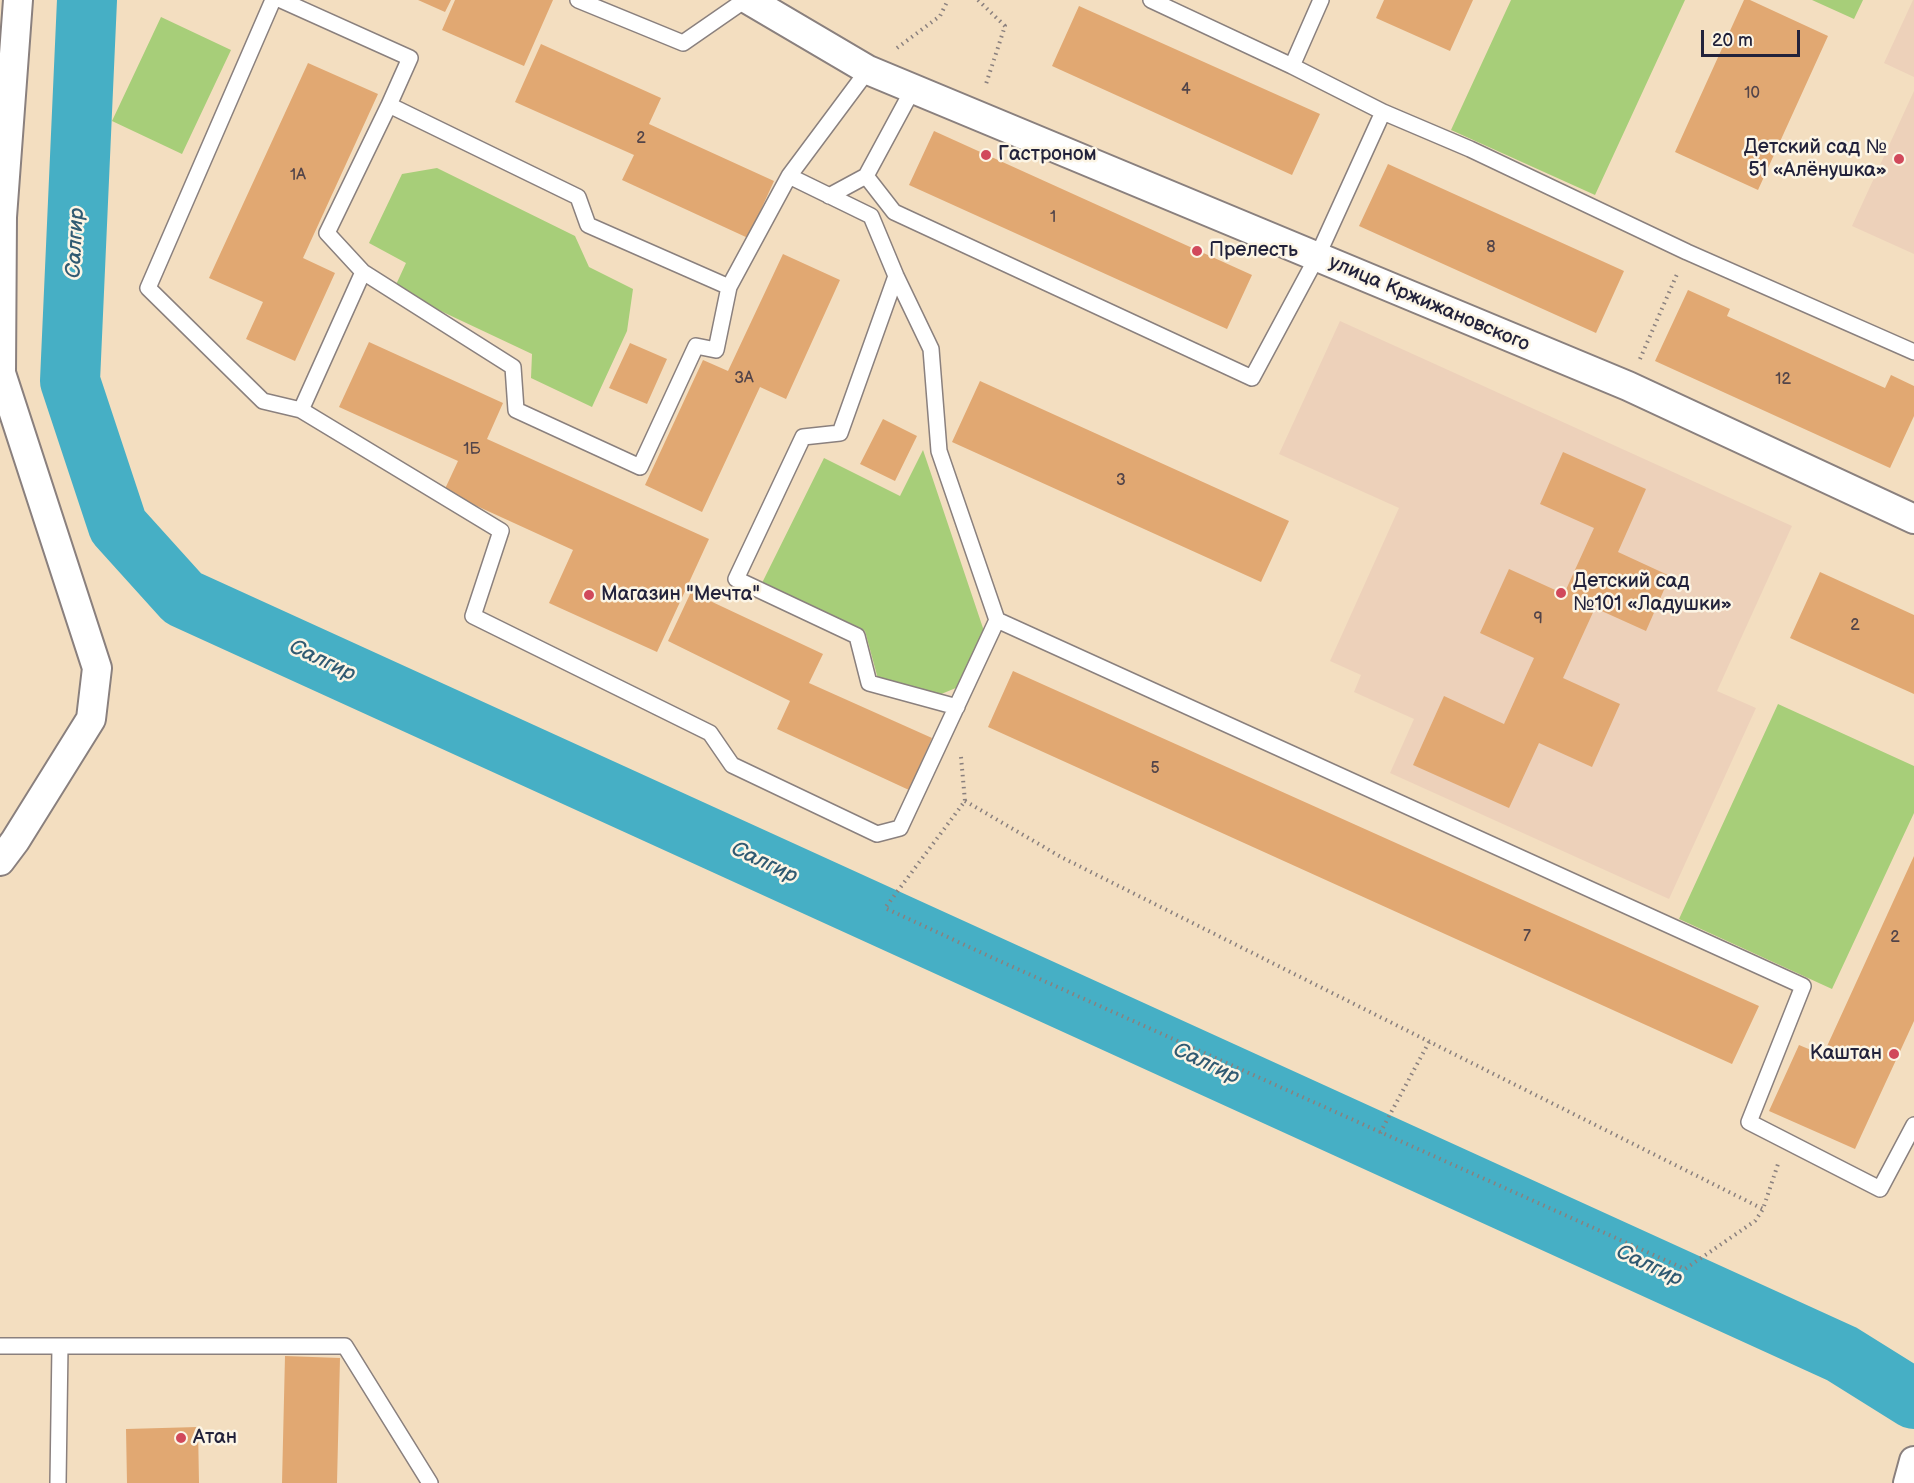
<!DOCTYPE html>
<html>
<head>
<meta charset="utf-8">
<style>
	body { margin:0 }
	#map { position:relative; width:1914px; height:1483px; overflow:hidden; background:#f3dec0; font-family:"Balsamiq Sans",sans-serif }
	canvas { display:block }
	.scale { position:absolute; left:1701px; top:30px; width:99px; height:27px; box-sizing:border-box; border:3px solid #22223b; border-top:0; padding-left:8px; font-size:18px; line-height:21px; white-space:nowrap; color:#22223b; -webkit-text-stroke:4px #fcf5e5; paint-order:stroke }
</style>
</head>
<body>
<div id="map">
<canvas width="1914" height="1483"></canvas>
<div class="scale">20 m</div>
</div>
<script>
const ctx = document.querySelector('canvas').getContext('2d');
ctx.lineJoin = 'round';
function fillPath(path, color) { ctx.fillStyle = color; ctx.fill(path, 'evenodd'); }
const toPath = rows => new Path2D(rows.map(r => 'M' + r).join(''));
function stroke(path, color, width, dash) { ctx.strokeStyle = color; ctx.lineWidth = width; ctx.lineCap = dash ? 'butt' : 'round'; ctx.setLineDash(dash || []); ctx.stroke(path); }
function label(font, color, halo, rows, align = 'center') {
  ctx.font = font + ' "Balsamiq Sans",sans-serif'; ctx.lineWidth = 5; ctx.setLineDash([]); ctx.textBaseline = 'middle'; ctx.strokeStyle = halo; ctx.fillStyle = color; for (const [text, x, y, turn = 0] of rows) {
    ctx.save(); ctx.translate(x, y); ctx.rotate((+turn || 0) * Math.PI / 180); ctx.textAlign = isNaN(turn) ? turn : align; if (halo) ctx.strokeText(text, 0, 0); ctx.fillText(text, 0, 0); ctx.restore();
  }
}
const built = toPath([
	[1913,0,1914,0,1914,77,1884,63],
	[1914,91,1914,254,1852,226],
	[1340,321,1792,526,1717,691,1756,708,1669,899,1390,773,1414,719,1354,692,1361,675,1330,661,1399,508,1279,454]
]);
const green = toPath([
	[1511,0,1685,0,1595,195,1451,130],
	[1812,0,1863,0,1854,19],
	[161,17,231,50,182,154,112,121],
	[437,168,575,236,589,267,633,289,627,331,592,407,531,378,532,354,394,289,406,263,369,243,402,174],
	[923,450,986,637,963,685,922,702,878,679,865,631,762,583,824,458,900,496],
	[1778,704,1914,766,1914,813,1832,989,1679,919]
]);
const river = toPath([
	[87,0,70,381,118,526,183,598,1842,1354,1914,1399]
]);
const building = toPath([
	[418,0,451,0,445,12],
	[455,0,553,0,524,66,442,30],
	[1384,0,1473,0,1450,51,1376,18],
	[1744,0,1750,0,1828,36,1758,190,1675,152],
	[1079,6,1320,114,1292,175,1052,66],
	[541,44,661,98,649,124,774,181,748,238,622,180,634,155,515,102],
	[308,63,378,94,303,258,335,273,295,361,246,339,263,302,209,278],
	[934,131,1252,275,1227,329,909,185],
	[1388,164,1624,271,1596,333,1359,226],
	[783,254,840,280,786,399,760,387,702,512,645,485,703,360,728,371],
	[1688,290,1730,309,1727,316,1885,388,1891,375,1914,386,1914,416,1890,468,1655,361],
	[369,342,503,403,487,439,709,539,657,652,549,603,573,550,444,491,458,461,339,407],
	[630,343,667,359,647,404,609,388],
	[980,381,1289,521,1261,582,952,442],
	[883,419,917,436,895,481,860,464],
	[1563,452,1646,489,1618,552,1670,576,1646,631,1595,608,1563,678,1620,704,1592,767,1539,743,1509,808,1413,765,1444,696,1504,724,1534,658,1480,633,1509,569,1564,594,1594,528,1540,504],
	[1820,572,1914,615,1914,694,1790,638],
	[691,592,823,654,809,683,932,738,909,790,777,729,790,701,668,641],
	[1013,671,1759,1006,1732,1064,988,727],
	[1914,856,1914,1021,1855,1149,1769,1111,1799,1045,1823,1055],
	[285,1356,340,1358,337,1483,282,1483],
	[198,1427,199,1483,127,1483,126,1429]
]);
const path = toPath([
	[978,0,1005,26,985,87],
	[897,48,940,16,948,0],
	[1640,359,1678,272],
	[961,757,965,801,885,908,993,958,1685,1269,1755,1221,1763,1209,1778,1164],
	[965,801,1061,857,1763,1209],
	[1380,1133,1429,1042]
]);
const lane = toPath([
	[273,0,148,288,263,401,301,410],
	[281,0,410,58,389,105],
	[578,0,683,43,745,0],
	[1151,0,1292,66],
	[913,89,866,176,894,212,1252,378,1317,257,1383,112,1292,66,1321,0],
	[1383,112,1470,149,1687,252,1914,352],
	[789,176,868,70],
	[829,196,866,176],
	[363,272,513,367,516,410,640,467,696,346,716,350,729,287],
	[896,276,840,433,803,437,736,579,857,636,869,683,957,707],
	[997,620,900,828,877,834,732,765,710,733,473,616,501,531,301,410,363,272,327,233,389,105,578,197,588,225,729,287,789,176,871,216,896,276,931,349,939,451,997,620,1803,986,1749,1122,1880,1189,1914,1125],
	[0,1346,345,1346,430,1483],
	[58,1483,60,1346]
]);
const street = toPath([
	[749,0,868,70,1628,386,1914,519],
	[0,861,15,841,91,719,97,668,1,373,2,217,18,0],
	[1908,1483,1914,1461]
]);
const markers = [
	[986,155,6,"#d1495b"],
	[1899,159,6,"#d1495b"],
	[1197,251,6,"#d1495b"],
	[1561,593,6,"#d1495b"],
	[589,595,6,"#d1495b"],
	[1894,1054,6,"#d1495b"],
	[181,1438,6,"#d1495b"]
];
const numberNames = [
	["4",1186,90],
	["10",1752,94],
	["2",641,139],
	["1А",298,176],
	["1",1053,218],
	["8",1491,248],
	["3А",744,379],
	["12",1783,380],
	["1Б",472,450],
	["3",1121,481],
	["9",1538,619],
	["2",1855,626],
	["5",1155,769],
	["7",1527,937],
	["2",1895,938]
];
const poiNames = [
	["Детский сад №",1887,148,"right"],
	["51 «Алёнушка»",1887,171,"right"],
	["Гастроном",998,155],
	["Прелесть",1209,251],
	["Детский сад",1573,582],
	["№101 «Ладушки»",1573,605],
	["Магазин \"Мечта\"",601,595],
	["Каштан",1882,1054,"right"],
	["Атан",193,1438]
];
const streetNames = [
	["улица Кржижановского",1429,304,23]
];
const waterNames = [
	["Салгир",76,243,-87],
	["Салгир",322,661,25],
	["Салгир",764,863,25],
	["Салгир",1206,1064,25],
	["Салгир",1649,1266,25]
];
fillPath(built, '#edd1ba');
fillPath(green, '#a7ce79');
stroke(river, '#46afc5', 60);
fillPath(building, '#e1a872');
stroke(lane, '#8a807e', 18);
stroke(street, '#8a807e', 32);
stroke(path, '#8a807e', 4, [1.5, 4.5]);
stroke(lane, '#fff', 15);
stroke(street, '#fff', 28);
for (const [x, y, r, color] of markers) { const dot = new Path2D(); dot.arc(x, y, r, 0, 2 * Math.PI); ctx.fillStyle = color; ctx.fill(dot); stroke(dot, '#fcf5e5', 2); }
label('16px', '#524449', null, numberNames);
label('20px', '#22223b', '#fcf5e5', poiNames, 'left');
label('20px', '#22223b', '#fcf5e5', streetNames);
label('italic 21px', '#305a72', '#fcf5e5', waterNames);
</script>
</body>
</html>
